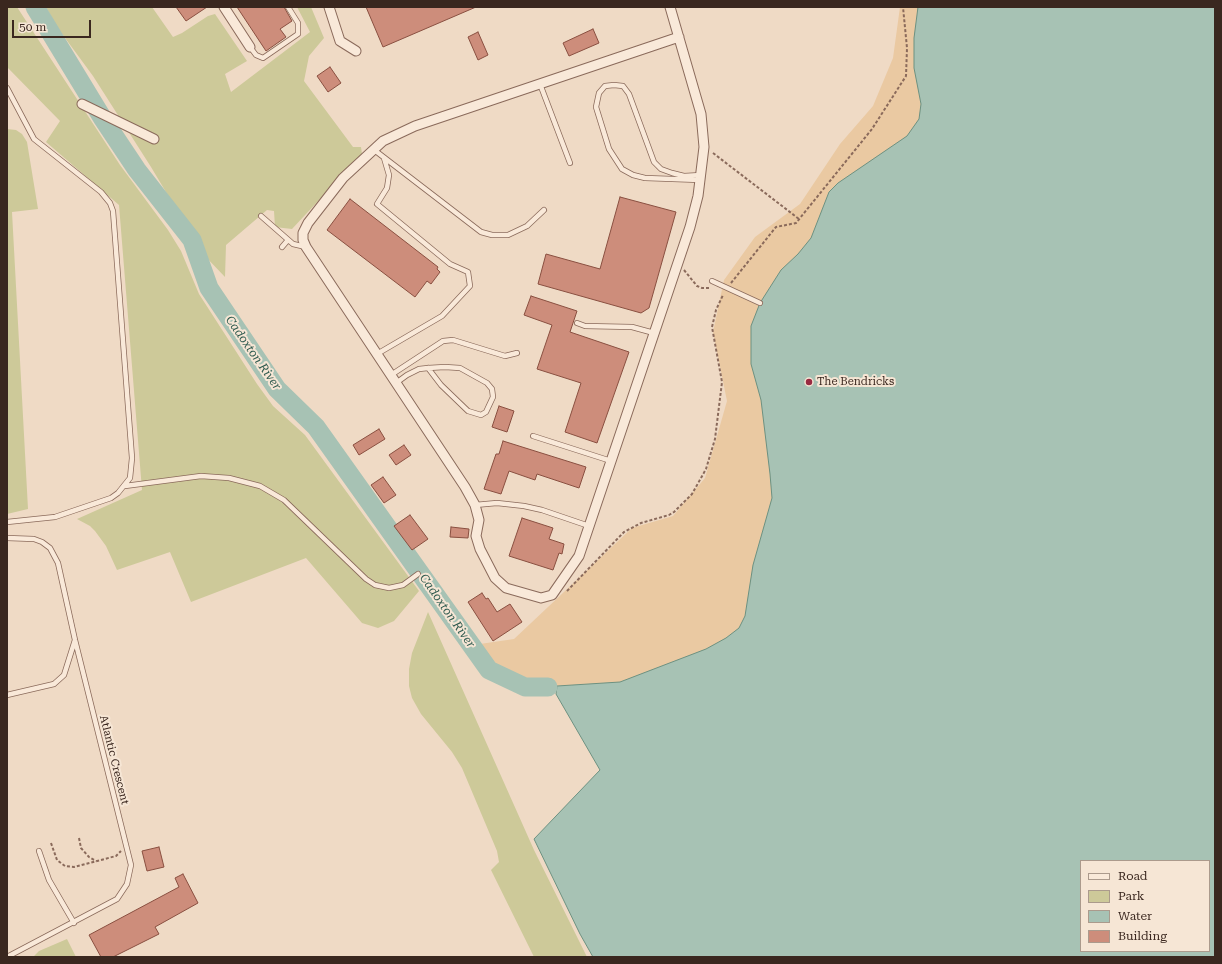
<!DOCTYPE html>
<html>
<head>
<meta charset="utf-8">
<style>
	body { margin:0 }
	#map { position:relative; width:1222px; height:964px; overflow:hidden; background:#efdac5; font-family:"Roboto Serif",serif }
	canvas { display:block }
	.frame { position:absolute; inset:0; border:8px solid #3a271f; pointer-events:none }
	.legend { position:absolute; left:1080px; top:860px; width:130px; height:92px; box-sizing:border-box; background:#f6e6d5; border:1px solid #ab9a8c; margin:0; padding:5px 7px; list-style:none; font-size:12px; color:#3a271f }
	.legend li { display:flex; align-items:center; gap:8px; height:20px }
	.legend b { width:20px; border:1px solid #ab9a8c }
	.scale { position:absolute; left:12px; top:20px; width:79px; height:18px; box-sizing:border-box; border:2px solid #3a271f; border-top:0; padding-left:5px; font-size:12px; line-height:14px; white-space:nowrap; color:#3a271f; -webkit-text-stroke:3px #f6e6d5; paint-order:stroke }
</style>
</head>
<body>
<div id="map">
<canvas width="1222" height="964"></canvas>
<div class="frame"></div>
<ul class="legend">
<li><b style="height:5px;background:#f9e9d9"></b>Road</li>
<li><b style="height:11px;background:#cdc999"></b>Park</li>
<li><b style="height:11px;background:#a7c2b4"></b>Water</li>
<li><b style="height:11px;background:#cd8d7b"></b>Building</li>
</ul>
<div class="scale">50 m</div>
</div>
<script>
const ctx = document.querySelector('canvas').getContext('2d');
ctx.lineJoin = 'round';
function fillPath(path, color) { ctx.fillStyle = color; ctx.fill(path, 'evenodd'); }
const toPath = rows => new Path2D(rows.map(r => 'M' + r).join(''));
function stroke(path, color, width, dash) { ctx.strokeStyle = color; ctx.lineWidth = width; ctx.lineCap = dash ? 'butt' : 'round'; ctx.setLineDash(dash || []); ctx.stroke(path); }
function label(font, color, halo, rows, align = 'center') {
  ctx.font = font + ' "Roboto Serif",serif'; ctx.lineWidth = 4; ctx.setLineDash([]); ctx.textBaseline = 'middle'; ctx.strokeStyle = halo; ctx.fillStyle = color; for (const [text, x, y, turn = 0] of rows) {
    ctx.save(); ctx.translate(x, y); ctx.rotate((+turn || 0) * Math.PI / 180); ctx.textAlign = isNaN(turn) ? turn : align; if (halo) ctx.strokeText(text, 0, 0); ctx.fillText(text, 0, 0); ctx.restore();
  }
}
const green = toPath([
	[7,7,17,7,120,165,168,230,181,251,199,294,257,384,273,406,305,435,419,591,394,621,378,628,362,623,306,558,191,602,170,552,117,570,106,546,95,531,90,526,77,519,142,490,119,205,46,142,60,121,7,67],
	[46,7,152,7,173,37,182,33,208,16,215,14,247,61,225,74,231,92,310,32,297,7,311,7,324,38,309,56,304,81,353,147,361,147,362,154,292,229,275,227,274,211,267,210,226,245,225,277,203,254,151,167,93,76,57,27],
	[7,129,16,130,22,134,27,142,38,209,12,212,28,509,7,514],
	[428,612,534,850,587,957,534,957,491,870,499,862,497,851,462,768,452,752,421,714,412,698,409,686,409,669,412,653],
	[67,939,76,957,33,957,39,951]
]);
const sand = toPath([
	[900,7,1021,7,887,675,557,686,524,681,496,670,473,645,514,639,632,528,673,516,705,478,727,401,713,332,724,280,755,237,800,204,840,144,873,106,893,58]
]);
const water = toPath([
	[918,7,1215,7,1215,957,593,957,580,934,534,839,600,770,556,694,557,686,620,682,706,649,726,638,739,628,745,616,753,565,772,498,770,474,761,400,751,364,751,326,760,303,781,270,798,254,811,238,829,192,838,183,907,136,919,119,921,104,914,68,914,38,918,7],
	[1081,861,1209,861,1209,951,1081,951,1081,861]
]);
const river = toPath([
	[35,7,103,119,137,170,192,240,209,288,277,389,316,427,489,670,525,687,548,687]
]);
const building = toPath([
	[176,7,207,7,186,21,176,7],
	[237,7,284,7,292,21,280,29,286,37,266,51,237,7],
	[366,7,476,7,383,47,366,7],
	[593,29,599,43,569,56,563,43,593,29],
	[478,32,488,55,478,60,468,37,478,32],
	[330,67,341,83,328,92,317,76,330,67],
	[620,197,676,212,649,308,641,313,538,284,546,254,600,269,620,197],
	[350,199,438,267,437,269,440,272,431,284,427,281,415,297,327,230,350,199],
	[531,296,577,311,570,332,629,352,597,443,565,432,581,383,537,369,552,325,524,315,531,296],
	[499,406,514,411,507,432,492,427,499,406],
	[379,429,385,439,359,455,353,445,379,429],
	[503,441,586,467,579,488,537,474,535,480,509,471,501,494,484,489,496,454,499,454,503,441],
	[404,445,411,455,396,465,389,455,404,445],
	[383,477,396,495,384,503,371,485,383,477],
	[410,515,428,539,412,550,394,526,410,515],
	[522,518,553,528,549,539,564,544,562,554,559,553,553,570,509,556,522,518],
	[451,527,469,529,468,538,450,537,451,527],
	[482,593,486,599,488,598,497,612,510,604,522,622,493,641,468,602,482,593],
	[159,847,164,867,147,871,142,851,159,847],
	[183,874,198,903,155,927,159,934,113,957,101,957,89,935,179,887,175,878,183,874]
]);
const path = toPath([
	[713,153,799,219],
	[684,270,697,286,702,288,710,288],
	[731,283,776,227,796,223,872,129,906,76,907,48,903,7],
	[567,591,624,532,641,523,669,515,674,512,692,494,706,469,715,439,722,382,712,327,716,310,723,295],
	[79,838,81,848,89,857,96,861],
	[51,843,57,860,65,866,74,867,116,856,121,851]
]);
const service = toPath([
	[250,47,256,55,263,58,298,34,298,23,288,7],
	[540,84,570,163],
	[7,88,34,139,101,192,110,203,113,211,132,458,130,478,118,493,111,498,55,517,7,522],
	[373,149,481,232,492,235,508,235,527,226,544,210],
	[700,180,645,178,633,175,622,169,609,149,596,107,599,93,605,86,614,85,623,86,629,94,654,162,661,169,672,173,684,176,701,175],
	[261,216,293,244,306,247],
	[282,247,288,240],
	[712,281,760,303],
	[577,323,585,326,632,327,654,333],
	[377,354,442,316,470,286,468,272,450,264,377,204,387,188,389,175,384,158],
	[391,375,443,341,453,340,505,356,517,353],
	[396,383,407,375,419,369,428,368,445,367,460,368,487,383,492,389,493,397,486,412,481,415,468,411,441,385,428,368],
	[533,436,611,461],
	[125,486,201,476,229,478,260,486,284,500,366,579,375,585,389,588,403,585,418,574],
	[475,505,497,503,524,506,542,510,589,526],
	[7,538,34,539,42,542,50,548,58,563,75,640,131,865,127,884,117,899,7,957],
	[7,695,54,684,64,675,75,640],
	[39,851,49,880,74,923]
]);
const minor = toPath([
	[224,7,250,47],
	[329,7,340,41,356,51],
	[670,7,701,114,704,147,698,196,690,227,579,556,552,595,541,598,506,588,495,578,480,549,476,536,479,520,475,505,465,487,306,247,303,240,303,233,308,223,343,178,383,141,415,126,679,37],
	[82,104,154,139]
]);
const markers = [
	[809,382,4,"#992a41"]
];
const poiNames = [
	["The Bendricks",817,382]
];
const streetNames = [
	["Atlantic Crescent",114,760,76]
];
const waterNames = [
	["Cadoxton River",253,353,55],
	["Cadoxton River",447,611,55]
];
fillPath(green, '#cdc999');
fillPath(sand, '#eac9a2');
fillPath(water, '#a7c2b4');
stroke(water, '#6d9181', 1);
stroke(river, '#a7c2b4', 19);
fillPath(building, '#cd8d7b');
stroke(building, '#894f40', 1);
stroke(service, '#8a6a5b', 6);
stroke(minor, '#8a6a5b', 11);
stroke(path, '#8a6a5b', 2, [3, 2]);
stroke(service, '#f9e9d9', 4.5);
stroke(minor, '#f9e9d9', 9);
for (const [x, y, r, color] of markers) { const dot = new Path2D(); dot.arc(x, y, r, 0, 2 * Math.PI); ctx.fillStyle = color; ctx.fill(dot); stroke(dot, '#f6e6d5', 1.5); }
label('11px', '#3a271f', '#f6e6d5', poiNames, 'left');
label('11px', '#3a271f', '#f6e6d5', streetNames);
label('italic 12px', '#2e5a4e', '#f6e6d5', waterNames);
</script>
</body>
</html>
